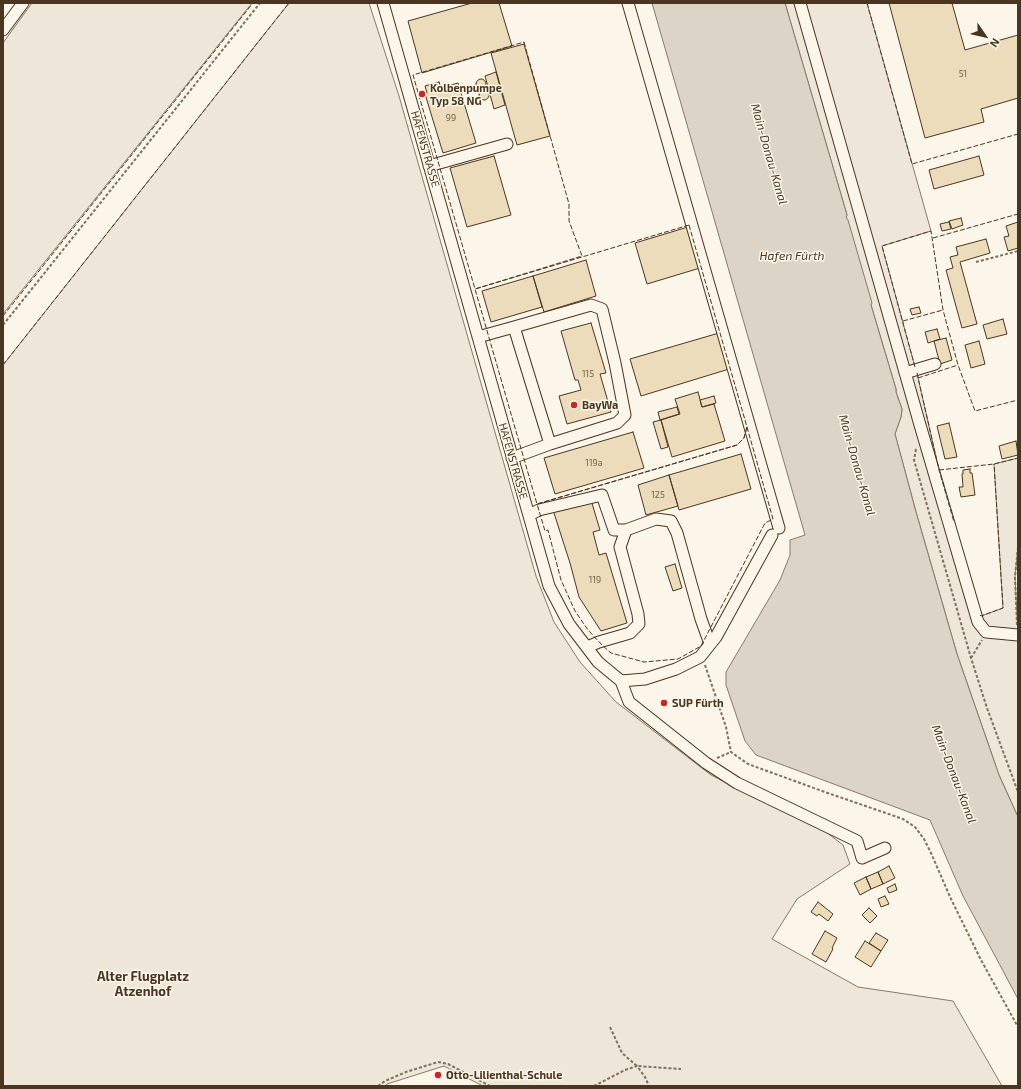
<!DOCTYPE html>
<html>
<head>
<meta charset="utf-8">
<style>
	body { margin:0 }
	#map { position:relative; width:1021px; height:1089px; overflow:hidden; background:#fbf6e9; font-family:"Exo 2",sans-serif }
	canvas { display:block }
	.frame { position:absolute; inset:0; border:4px solid #4a3520; pointer-events:none }
	.north { position:absolute; left:965px; top:16px; width:40px; height:40px; -webkit-text-stroke:3px #fbf6e9; paint-order:stroke; rotate:124deg; font-size:11px; font-weight:700; line-height:16px; text-align:center; color:#4a3520 }
	.north::after { content:''; display:block; margin:auto; width:14px; height:18px; background:#4a3520; clip-path:polygon(50% 0,100% 100%,50% 72%,0 100%) }
</style>
</head>
<body>
<div id="map">
<canvas width="1021" height="1089"></canvas>
<div class="frame"></div>
<div class="north">N</div>
</div>
<script>
const ctx = document.querySelector('canvas').getContext('2d');
ctx.lineJoin = 'round';
function fillPath(path, color) { ctx.fillStyle = color; ctx.fill(path, 'evenodd'); }
const toPath = rows => new Path2D(rows.map(r => 'M' + r).join(''));
function stroke(path, color, width, dash) { ctx.strokeStyle = color; ctx.lineWidth = width; ctx.lineCap = dash ? 'butt' : 'round'; ctx.setLineDash(dash || []); ctx.stroke(path); }
function label(font, color, halo, rows, align = 'center') {
  ctx.font = font + ' "Exo 2",sans-serif'; ctx.lineWidth = 3; ctx.setLineDash([]); ctx.textBaseline = 'middle'; ctx.strokeStyle = halo; ctx.fillStyle = color; for (const [text, x, y, turn = 0] of rows) {
    ctx.save(); ctx.translate(x, y); ctx.rotate((+turn || 0) * Math.PI / 180); ctx.textAlign = isNaN(turn) ? turn : align; if (halo) ctx.strokeText(text, 0, 0); ctx.fillText(text, 0, 0); ctx.restore();
  }
}
const green = toPath([
	[32,3,252,3,3,314,3,43,32,3],
	[289,3,369,3,399,96,536,576,554,622,580,662,616,702,711,775,826,832,843,845,850,864,797,899,772,939,858,987,953,1001,1002,1086,483,1086,444,1066,387,1084,386,1086,3,1086,3,365,289,3],
	[785,3,867,3,931,231,882,246,918,378,939,470,981,616,1003,608,994,464,1018,458,1018,547,1015,577,1018,635,1018,817,999,775,957,654,916,512,895,434,901,417,902,409,896,392,896,389,871,305,846,217,847,215,785,3]
]);
const water = toPath([
	[652,3,785,3,847,215,846,217,848,220,872,303,871,305,896,389,896,392,902,409,901,417,895,434,916,512,957,654,999,775,1018,817,1018,999,963,896,930,820,756,755,745,741,726,685,726,672,780,580,790,555,790,540,805,535,652,3]
]);
const building = toPath([
	[472,3,499,3,512,46,422,73,408,21,472,3],
	[889,3,952,3,965,50,1018,35,1018,98,981,109,984,122,925,138,889,3],
	[524,44,550,136,517,145,491,53,524,44],
	[496,72,505,105,494,109,485,76,496,72],
	'476 84a5 5 0 1 1 10 0a5 5 0 1 1-10 0Z',
	[439,82,441,88,458,83,476,143,443,153,425,94,427,93,425,86,439,82],
	'479 95a5 5 0 1 1 10 0a5 5 0 1 1-10 0Z',
	[494,156,511,215,467,227,450,168,494,156],
	[979,156,984,175,934,189,929,170,979,156],
	[961,218,963,225,952,229,949,221,961,218],
	[949,222,951,229,942,231,940,224,949,222],
	[1018,222,1018,248,1008,251,1004,237,1009,236,1006,226,1018,222],
	[688,227,700,268,647,284,635,243,688,227],
	[986,239,990,253,960,262,977,324,962,328,946,270,953,268,950,257,958,255,956,247,986,239],
	[586,260,596,296,544,312,533,276,586,260],
	[533,276,542,307,491,322,482,291,533,276],
	[919,307,921,313,912,315,910,309,919,307],
	[1003,319,1007,334,987,339,983,325,1003,319],
	[591,323,606,373,600,374,611,412,567,424,559,396,581,390,578,380,575,380,561,331,591,323],
	[937,329,940,339,928,343,925,332,937,329],
	[719,333,729,369,641,396,630,359,719,333],
	[946,338,952,360,940,364,934,341,946,338],
	[979,341,985,364,971,368,965,345,979,341],
	[698,392,702,407,714,404,725,441,672,457,661,420,680,414,675,399,698,392],
	[714,396,716,403,702,407,700,400,714,396],
	[677,407,679,414,660,420,658,412,677,407],
	[661,420,668,447,661,449,653,422,661,420],
	[949,423,957,457,945,459,937,426,949,423],
	[633,432,644,468,555,494,544,458,633,432],
	[1016,441,1018,455,1002,459,999,446,1016,441],
	[741,454,751,489,679,510,669,475,741,454],
	[970,469,970,473,972,473,975,495,961,497,959,487,963,487,962,474,963,474,963,470,970,469],
	[669,475,678,506,646,515,638,485,669,475],
	[591,500,600,530,593,532,599,555,606,553,627,623,601,631,579,597,570,563,553,510,591,500],
	[675,564,682,588,673,591,665,567,675,564],
	[889,866,895,878,883,884,878,872,889,866],
	[878,872,883,884,871,889,866,877,878,872],
	[866,877,871,889,860,895,854,883,866,877],
	[895,884,897,890,889,893,887,888,895,884],
	[885,896,889,904,881,907,878,899,885,896],
	[818,902,833,914,828,921,819,914,817,916,811,912,818,902],
	[869,908,877,916,870,923,862,915,869,908],
	[825,931,837,938,832,948,833,949,826,962,812,954,825,931],
	[876,933,888,940,881,951,869,943,876,933],
	[865,941,881,951,871,967,855,957,865,941]
]);
const path = toPath([
	[976,262,1018,251],
	[3,325,260,3],
	[916,449,914,460,971,658,987,708,1018,792],
	[1017,625,1015,577,1018,547],
	[971,658,982,640],
	[705,665,726,727,731,752,748,764,822,791,903,819,915,827,924,839,931,853,951,899,981,960,1018,1027],
	[717,758,731,752],
	[610,1027,622,1053,637,1066,681,1069],
	[378,1086,385,1081,406,1072,438,1062,448,1064,490,1086],
	[594,1086,625,1070,637,1066,645,1077,649,1086]
]);
const minor = toPath([
	[383,3,549,586,569,624,598,662,621,681,645,679,676,669,700,657,716,637,772,535],
	[628,3,779,528],
	[800,3,920,425,978,622,986,632,1018,635],
	[3,30,23,3],
	[429,166,507,144],
	[514,327,591,305,602,309,615,363,625,415,617,423,550,444],
	[478,337,514,327,550,444,512,458],
	[905,373,935,364],
	[529,515,539,510,602,495,614,530,626,530],
	[587,647,599,642,630,633,639,624,638,614,620,547,626,530,656,519,671,521,677,533,701,619,710,644],
	[621,681,629,702,706,763,737,783,857,841,862,858,885,848]
]);
const fence = toPath([
	[867,3,912,164,1018,134],
	[524,42,569,204,569,221,582,256,475,289,413,75,524,42],
	[689,225,747,427,744,438,737,445,537,504,475,289,689,225],
	[933,238,1018,214],
	[3,316,253,3],
	[903,321,943,310],
	[3,365,289,3],
	[915,367,882,246,931,231,943,310,958,365,975,411,1018,400],
	[917,373,939,470,954,522],
	[918,378,958,365],
	[747,427,773,519,765,523,701,646,678,659,644,662,611,653,603,646,588,630,575,611,561,580,548,530,545,531,537,504,737,445,744,438,747,427],
	[939,470,994,464,1018,458],
	[980,615,981,616,1003,608,994,464]
]);
const markers = [
	[422,94,4,"#c62828"],
	[574,405,4,"#c62828"],
	[664,703,4,"#c62828"],
	[438,1075,4,"#c62828"]
];
const numberNames = [
	["51",963,74],
	["99",451,118],
	["115",588,374],
	["119a",594,463],
	["125",658,495],
	["119",595,580]
];
const poiNames = [
	["Kolbenpumpe",430,88],
	["Typ 58 NG",430,101],
	["BayWa",582,405],
	["SUP Fürth",672,703],
	["Otto-Lilienthal-Schule",446,1075]
];
const streetNames = [
	["HAFENSTRASSE",425,149,74],
	["HAFENSTRASSE",513,461,74]
];
const waterNames = [
	["Main-Donau-Kanal",769,154,74],
	["Hafen Fürth",792,256],
	["Main-Donau-Kanal",857,465,74],
	["Main-Donau-Kanal",954,774,69]
];
const quarterNames = [
	["Alter Flugplatz",143,977],
	["Atzenhof",143,992]
];
fillPath(green, '#ede6d9');
stroke(green, '#887966', 1);
fillPath(water, '#dcd4c6');
stroke(water, '#887966', 1);
fillPath(building, '#ecdcbc');
stroke(building, '#4a3520', 1);
stroke(minor, '#4a3520', 13);
stroke(path, '#7f6f5c', 2, [3, 2]);
stroke(minor, '#fbf6e9', 11);
stroke(fence, '#4a3520', 1, [5, 2]);
for (const [x, y, r, color] of markers) { const dot = new Path2D(); dot.arc(x, y, r, 0, 2 * Math.PI); ctx.fillStyle = color; ctx.fill(dot); stroke(dot, '#fbf6e9', 1.5); }
label('9px', '#725f47', null, numberNames);
label('bold 11px', '#4a3520', '#fbf6e9', poiNames, 'left');
label('11px', '#4a3520', '#fbf6e9', streetNames);
label('italic 12px', '#4a3520', '#fbf6e9', waterNames);
label('bold 13px', '#4a3520', '#fbf6e9', quarterNames);
</script>
</body>
</html>
